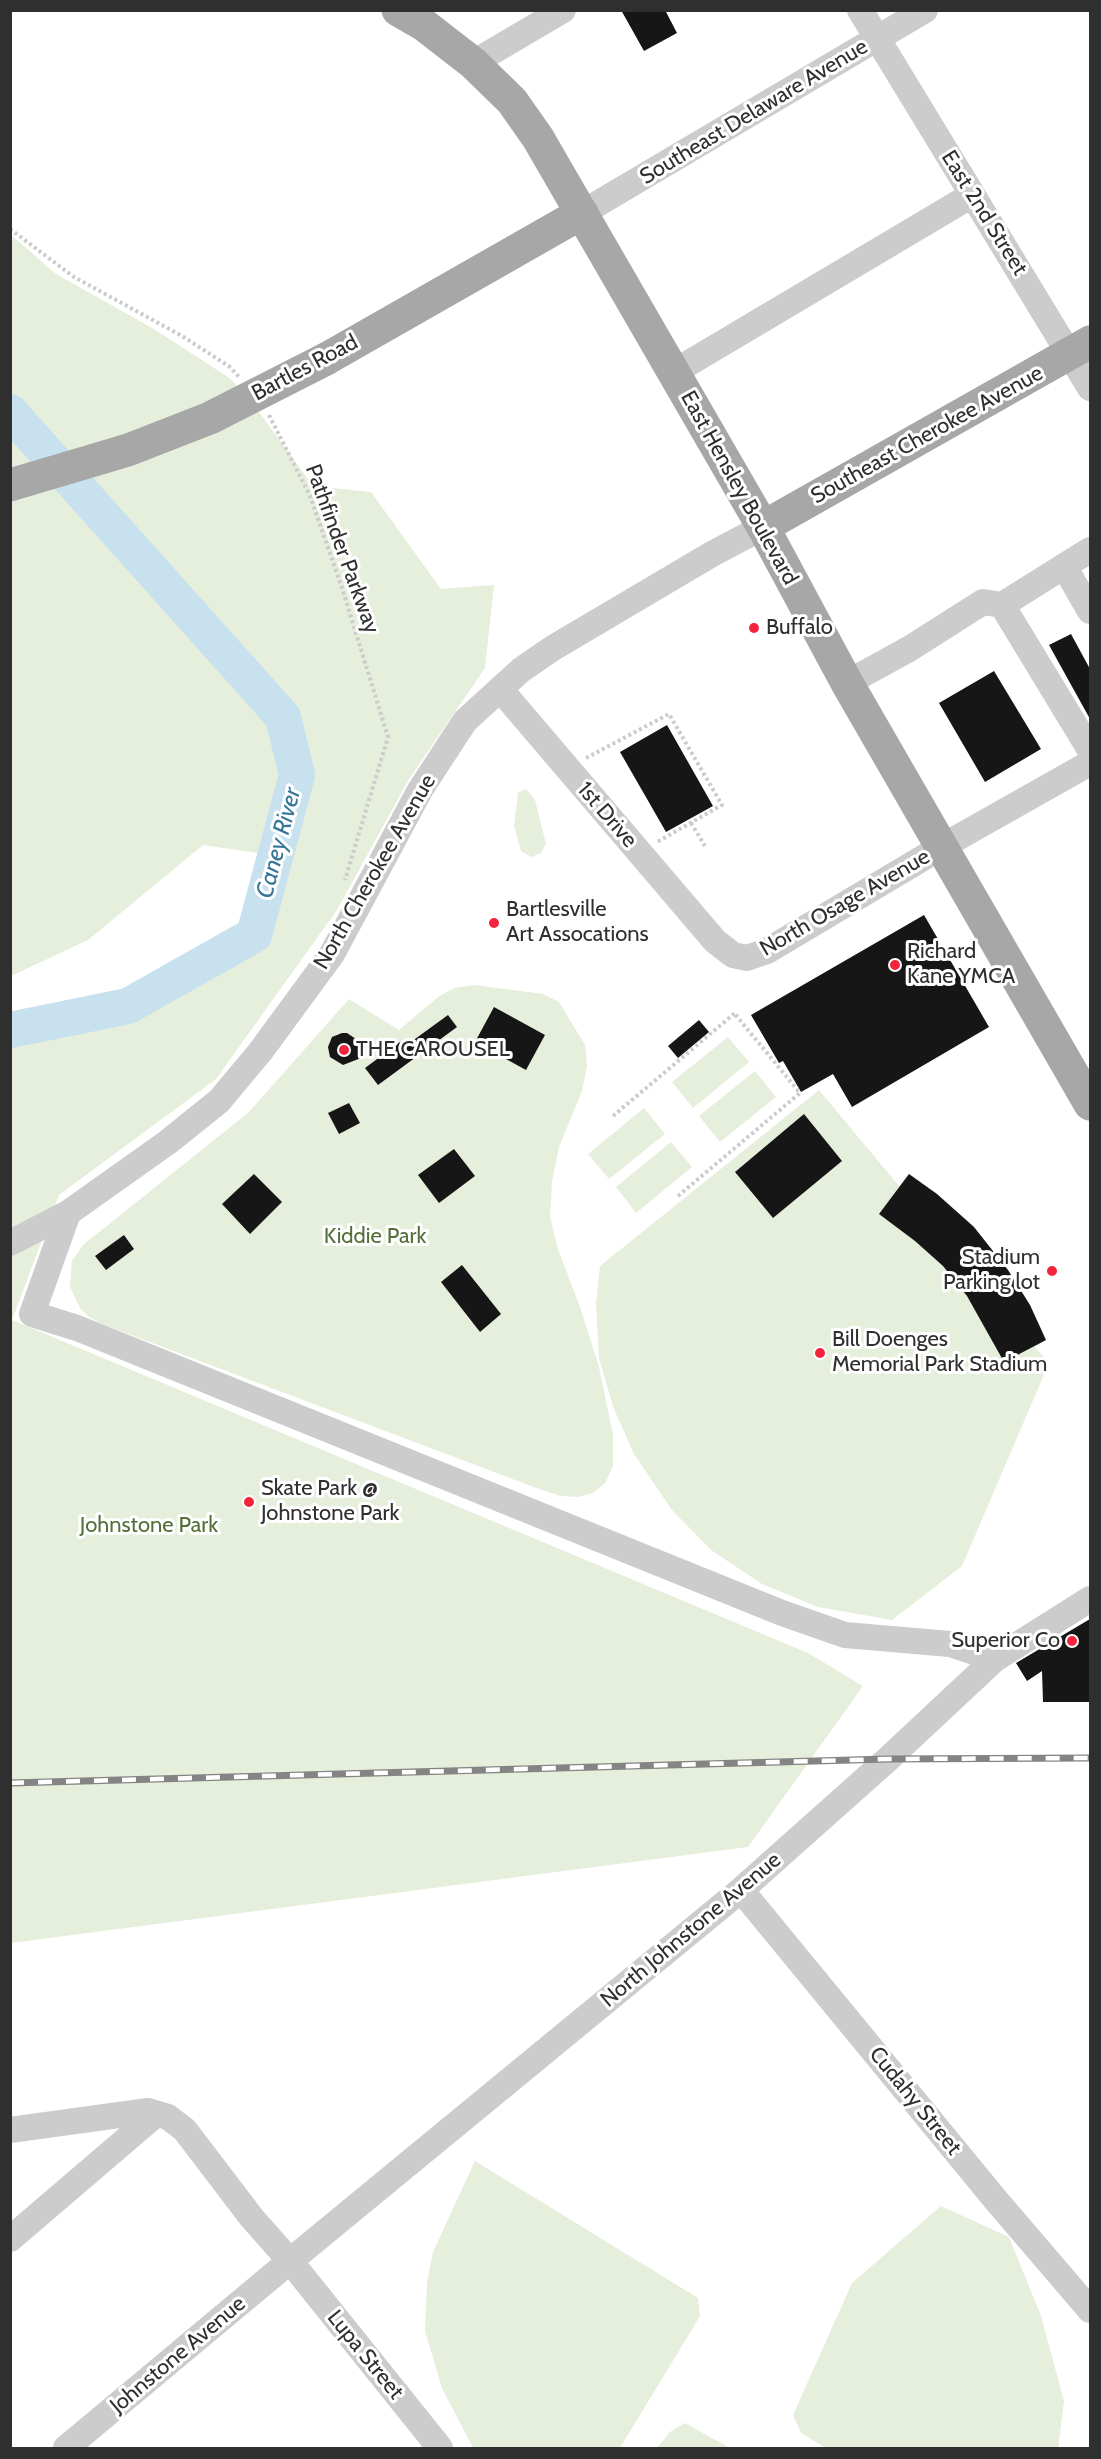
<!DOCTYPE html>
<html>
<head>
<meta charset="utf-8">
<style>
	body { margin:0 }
	#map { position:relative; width:1101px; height:2459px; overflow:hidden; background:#fff; font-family:Cabin,sans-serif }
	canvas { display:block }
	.frame { position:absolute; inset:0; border:12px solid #2f2f2f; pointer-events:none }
</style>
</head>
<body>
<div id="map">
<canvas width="1101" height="2459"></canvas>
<div class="frame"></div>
</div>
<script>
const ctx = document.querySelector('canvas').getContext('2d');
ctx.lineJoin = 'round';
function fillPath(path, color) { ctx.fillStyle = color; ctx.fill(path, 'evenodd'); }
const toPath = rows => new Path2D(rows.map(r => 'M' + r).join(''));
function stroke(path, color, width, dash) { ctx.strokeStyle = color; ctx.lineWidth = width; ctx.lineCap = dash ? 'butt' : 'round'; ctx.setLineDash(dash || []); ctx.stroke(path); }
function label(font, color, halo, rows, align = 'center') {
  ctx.font = font + ' Cabin,sans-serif'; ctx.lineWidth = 6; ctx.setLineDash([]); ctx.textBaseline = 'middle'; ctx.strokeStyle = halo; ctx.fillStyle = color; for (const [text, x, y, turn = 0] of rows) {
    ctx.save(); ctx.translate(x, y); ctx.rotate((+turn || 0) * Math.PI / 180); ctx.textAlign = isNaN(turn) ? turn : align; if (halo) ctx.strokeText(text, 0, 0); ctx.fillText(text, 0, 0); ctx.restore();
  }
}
const green = toPath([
	[10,234,56,274,154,329,231,379,256,408,313,486,371,492,441,589,494,585,485,668,409,779,337,910,216,1079,59,1195,12,1320,808,1653,863,1686,748,1847,11,1943,11,1046,143,1018,270,941,292,858,203,845,88,940,11,976],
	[526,789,535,800,546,844,541,853,531,857,521,851,514,826,518,792],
	[474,985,543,994,559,1002,585,1045,587,1066,582,1091,559,1147,552,1182,550,1217,558,1249,580,1307,599,1367,613,1435,613,1466,605,1483,593,1493,578,1497,561,1496,539,1489,102,1324,89,1317,80,1308,70,1287,72,1261,83,1245,249,1112,349,999,399,1030,438,997,454,988],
	[728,1037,749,1062,693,1108,672,1082],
	[755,1071,776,1097,720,1142,699,1116],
	[819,1090,899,1186,909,1174,937,1194,974,1227,1008,1271,1030,1305,1046,1340,1035,1347,1049,1363,962,1566,892,1620,818,1607,762,1584,711,1550,672,1510,634,1454,614,1409,599,1359,596,1304,600,1266],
	[644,1108,665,1134,609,1179,588,1154],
	[671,1142,692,1167,636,1213,616,1187],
	[475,2161,698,2298,700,2316,620,2448,473,2448,442,2388,425,2331,427,2282,433,2252],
	[941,2206,1009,2237,1041,2316,1064,2401,1058,2448,826,2448,801,2433,793,2415,852,2283],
	[685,2423,730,2448,657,2448,670,2432]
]);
const river = toPath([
	[10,412,283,717,297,775,254,935,128,1006,10,1030]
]);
const building = toPath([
	[621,10,665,10,677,33,644,51],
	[1071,634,1090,669,1090,719,1049,645],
	[994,671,1041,749,985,782,939,703],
	[667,725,713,806,666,832,620,752],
	[924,915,989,1027,852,1107,833,1074,801,1092,783,1061,779,1063,751,1015],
	[494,1007,545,1035,526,1070,475,1042],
	[448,1015,457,1027,378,1085,365,1068,400,1042,404,1047],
	[699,1020,709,1032,678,1058,668,1046],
	[342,1033,347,1033,356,1039,361,1058,343,1065,330,1057,328,1047,332,1037],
	[349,1103,360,1123,339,1134,328,1113],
	[804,1114,842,1161,773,1218,735,1172],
	[454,1149,475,1176,439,1203,418,1175],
	[254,1174,282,1202,250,1234,222,1204],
	[909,1174,937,1194,974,1227,1008,1270,1030,1305,1046,1340,1004,1362,967,1296,943,1266,915,1241,879,1214],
	[124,1235,134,1249,106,1270,95,1256],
	[462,1265,501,1314,480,1332,441,1282],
	[1090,1619,1090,1702,1043,1702,1042,1671,1027,1681,1016,1663]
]);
const path = toPath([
	[10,229,74,277,182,336,230,367,239,377],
	[269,415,310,496,342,588,388,737,345,880],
	[586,758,669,714,722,805,657,842],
	[691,823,705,846],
	[613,1116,735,1013],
	[678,1196,800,1093,734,1013]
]);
const minor = toPath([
	[860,10,1090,388],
	[473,63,563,10],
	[582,213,925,10],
	[674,372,972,195],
	[1064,566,1090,611],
	[1002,605,1090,550],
	[847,683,909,649,983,602,1002,605,1090,750],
	[500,689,715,941,733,955,747,958,767,951,943,846,1090,763],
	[68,1213,32,1314,77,1328,782,1613,845,1635,950,1644,995,1659],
	[10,1243,68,1213,168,1142,219,1101,260,1052,332,954,420,790,465,721,521,670,553,648,712,554,763,527],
	[741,1890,995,2199,1090,2310],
	[10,2130,148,2111,168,2117,185,2130,252,2218,290,2261,440,2448],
	[10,2239,156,2114],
	[66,2448,290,2261,741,1890,888,1759,995,1659,1090,1599]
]);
const major = toPath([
	[398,10,424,25,473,63,512,101,538,138,763,527,847,683,1090,1104],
	[326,359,582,213],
	[763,527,1090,342]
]);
const rail = toPath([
	[10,1783,888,1759,1090,1758]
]);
const majorBridge = toPath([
	[10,485,128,450,210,418,326,359]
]);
const markers = [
	[754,628,6,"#f4243c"],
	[494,923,6,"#f4243c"],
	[895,965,6,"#f4243c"],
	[344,1050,6,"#f4243c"],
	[1052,1271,6,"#f4243c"],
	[820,1353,6,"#f4243c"],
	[249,1502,6,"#f4243c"],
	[1072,1641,6,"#f4243c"]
];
const streetNames = [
	["Southeast Delaware Avenue",754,112,-31],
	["East 2nd Street",984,213,58],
	["Bartles Road",305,368,-28],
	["Southeast Cherokee Avenue",927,435,-29],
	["East Hensley Boulevard",739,488,61],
	["Pathfinder Parkway",342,549,70],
	["1st Drive",607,815,49],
	["North Cherokee Avenue",375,872,-60],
	["North Osage Avenue",845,903,-30],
	["North Johnstone Avenue",691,1930,-40],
	["Cudahy Street",915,2101,51],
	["Johnstone Avenue",178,2355,-40],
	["Lupa Street",365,2355,51]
];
const poiNames = [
	["Buffalo",766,628],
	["Bartlesville",506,910],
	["Art Assocations",506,935],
	["Richard",907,952],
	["Kane YMCA",907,977],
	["THE CAROUSEL",356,1050],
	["Stadium",1040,1258,"right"],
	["Parking lot",1040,1283,"right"],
	["Bill Doenges",832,1340],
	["Memorial Park Stadium",832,1365],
	["Skate Park @",261,1489],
	["Johnstone Park",261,1514],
	["Superior Co",1060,1641,"right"]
];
const parkNames = [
	["Kiddie Park",375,1237],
	["Johnstone Park",149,1526]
];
const waterNames = [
	["Caney River",279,843,-75]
];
fillPath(green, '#e6eedc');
stroke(river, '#c7e1ef', 36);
fillPath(building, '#161616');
stroke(path, '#ccc', 4, [3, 3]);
stroke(minor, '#ccc', 26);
stroke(major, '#a7a7a7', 33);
stroke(rail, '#848484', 7);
stroke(rail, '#fff', 4.5, [14]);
stroke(majorBridge, '#a7a7a7', 33);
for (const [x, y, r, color] of markers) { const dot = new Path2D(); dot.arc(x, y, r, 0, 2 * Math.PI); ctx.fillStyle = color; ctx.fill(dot); stroke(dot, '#fff', 2); }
label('22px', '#2f2f2f', '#fff', streetNames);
label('22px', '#2f2f2f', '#fff', poiNames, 'left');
label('22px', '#556f39', '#fff', parkNames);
label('italic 24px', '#367799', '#fff', waterNames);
</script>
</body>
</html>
